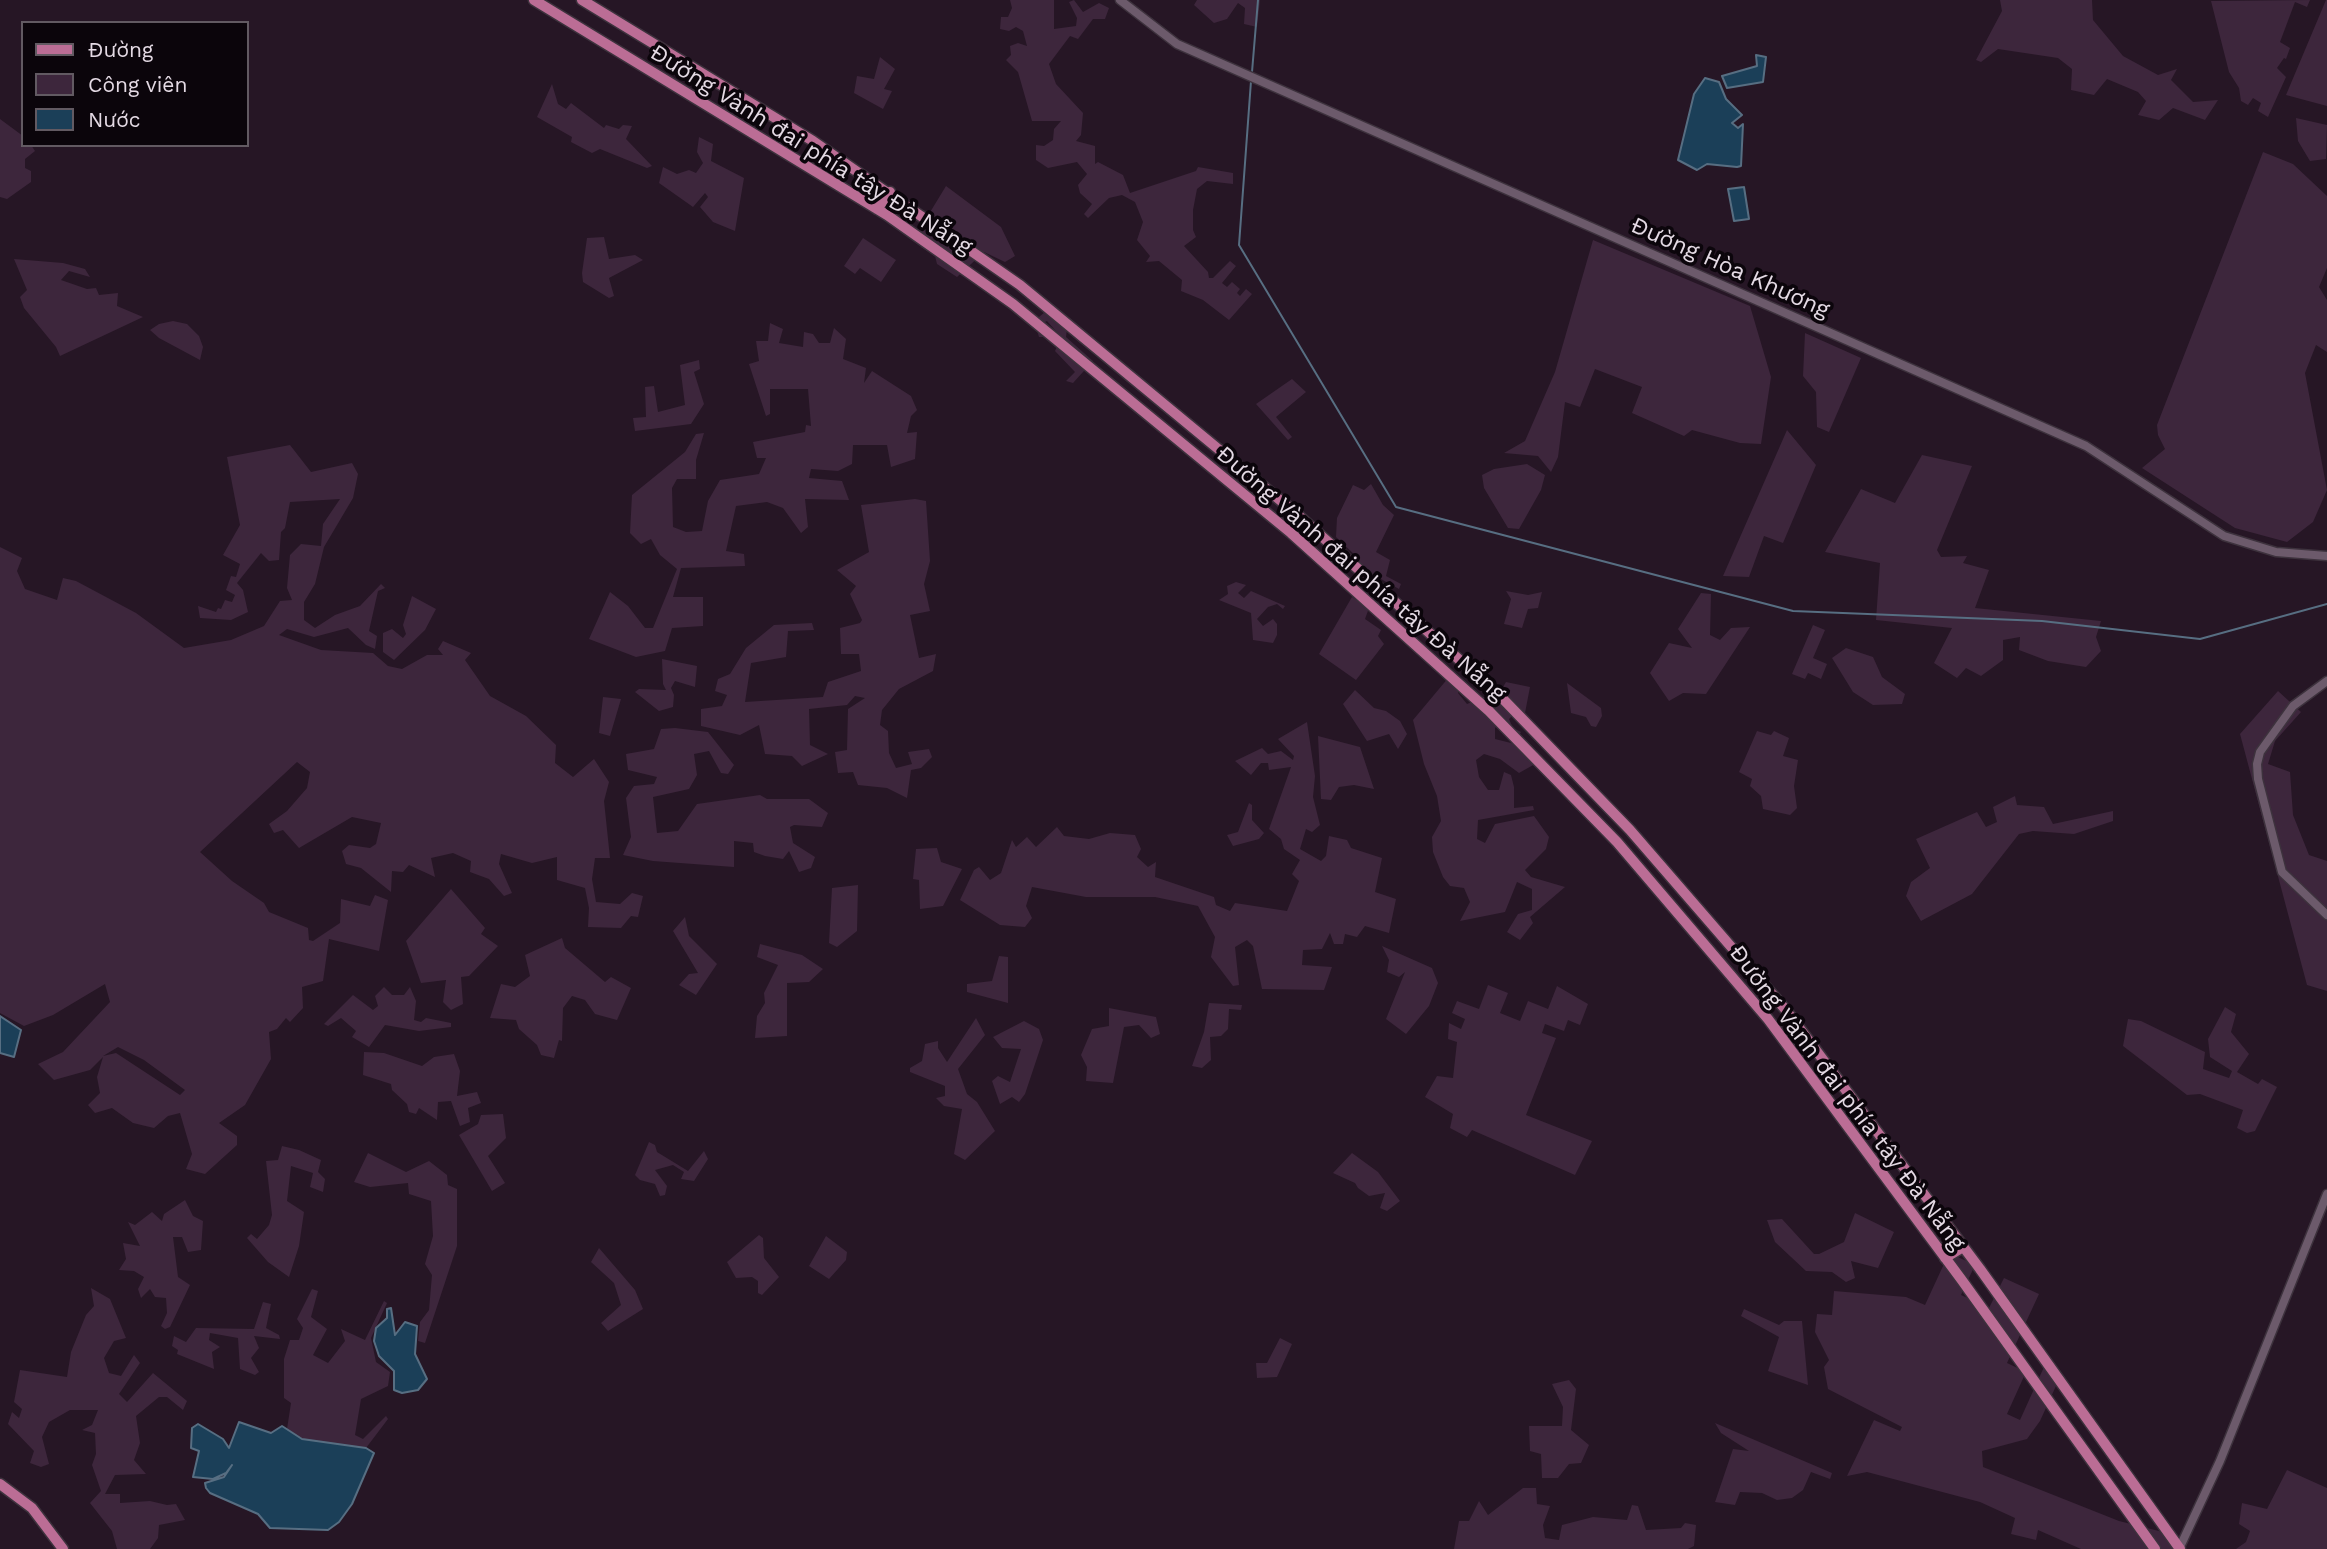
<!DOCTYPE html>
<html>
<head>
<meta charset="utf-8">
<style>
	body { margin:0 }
	#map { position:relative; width:2327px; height:1549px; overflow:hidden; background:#261625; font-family:"Work Sans",sans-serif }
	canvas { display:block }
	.legend { position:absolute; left:21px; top:21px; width:228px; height:126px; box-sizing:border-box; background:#0b050b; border:2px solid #625a62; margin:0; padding:9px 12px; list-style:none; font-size:21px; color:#e4dae4 }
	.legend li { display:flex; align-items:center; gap:14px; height:35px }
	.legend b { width:35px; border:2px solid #625a62 }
</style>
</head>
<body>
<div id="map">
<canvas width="2327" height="1549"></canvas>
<ul class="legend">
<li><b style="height:9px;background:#bb6d95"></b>Đường</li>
<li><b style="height:19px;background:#3d263c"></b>Công viên</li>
<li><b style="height:19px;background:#1b3f58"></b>Nước</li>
</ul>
</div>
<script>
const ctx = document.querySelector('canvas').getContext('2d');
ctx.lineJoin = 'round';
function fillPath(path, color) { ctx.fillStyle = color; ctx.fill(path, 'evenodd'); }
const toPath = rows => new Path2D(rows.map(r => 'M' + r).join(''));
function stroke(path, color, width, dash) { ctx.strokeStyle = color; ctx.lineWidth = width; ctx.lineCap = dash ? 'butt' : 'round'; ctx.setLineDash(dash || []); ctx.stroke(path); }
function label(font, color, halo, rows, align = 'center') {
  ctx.font = font + ' "Work Sans",sans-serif'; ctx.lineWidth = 7; ctx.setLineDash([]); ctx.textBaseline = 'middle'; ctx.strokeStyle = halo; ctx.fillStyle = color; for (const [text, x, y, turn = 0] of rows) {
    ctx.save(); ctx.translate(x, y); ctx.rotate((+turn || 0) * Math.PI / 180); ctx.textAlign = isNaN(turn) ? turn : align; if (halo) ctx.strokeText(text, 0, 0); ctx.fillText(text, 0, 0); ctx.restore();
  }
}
const green = toPath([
	[1010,0,1054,0,1054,29,1076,26,1077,18,1069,2,1074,0,1083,12,1099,3,1109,8,1105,19,1093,19,1078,39,1070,36,1049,64,1056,84,1083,113,1081,135,1076,141,1095,146,1095,164,1098,162,1123,175,1130,193,1196,171,1198,167,1233,173,1233,184,1207,181,1197,189,1193,210,1193,230,1196,237,1184,246,1208,272,1209,278,1213,278,1230,261,1236,266,1222,283,1227,287,1232,282,1240,289,1237,293,1240,296,1246,289,1252,294,1229,320,1203,300,1181,291,1182,280,1159,261,1146,262,1150,256,1137,240,1143,222,1135,202,1122,195,1109,198,1088,218,1084,214,1092,204,1080,193,1078,185,1087,174,1077,162,1048,168,1036,160,1036,145,1044,146,1053,140,1054,129,1061,121,1032,121,1018,72,1006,60,1011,55,1010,46,1018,43,1027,46,1023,31,1016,27,1009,31,1000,29,1001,17,1008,17,1012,8],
	[1197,0,1260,0,1257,27,1244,24,1245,8,1238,3,1227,19,1214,23,1194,5],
	[2000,0,2092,0,2093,20,2123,56,2158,75,2177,69,2171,80,2193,102,2218,100,2205,120,2173,108,2159,120,2138,115,2146,101,2138,92,2107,79,2094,95,2071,90,2072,69,2058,58,1998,49,1981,62,1976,60,2002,11],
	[2310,0,2307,7,2295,2,2280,42,2290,48,2286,59,2284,58,2277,68,2286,77,2268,117,2258,111,2261,103,2253,98,2248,105,2241,101,2239,88,2229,72,2211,1],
	[2326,0,2327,0,2327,106,2286,95],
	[880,57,895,69,884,89,892,91,883,109,854,93,857,76,874,79],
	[552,84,558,104,566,109,571,103,604,128,606,125,619,129,623,125,632,126,626,139,652,166,647,168,600,149,592,153,571,142,572,137,537,117],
	[2296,118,2327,125,2326,159,2310,161,2298,141],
	[0,119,23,136,23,145,31,145,35,151,25,159,25,168,31,171,31,182,7,199,0,197],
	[699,137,713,144,711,161,744,178,735,231,713,222,700,207,708,197,705,193,693,207,659,183,663,167,677,174,689,170,696,173,703,163,697,152],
	[2263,152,2293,164,2327,196,2327,268,2319,287,2327,300,2327,352,2316,345,2305,373,2327,490,2313,522,2287,542,2235,528,2142,468,2165,449,2158,435,2157,425],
	[946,186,1001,227,1015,256,1005,262,984,252,957,277,937,264,935,256,921,247,918,232],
	[604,237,609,259,635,255,643,260,609,278,614,296,609,298,583,282,582,273,587,238],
	[863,238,896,260,881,282,860,268,855,274,844,266],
	[1593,240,1750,306,1771,377,1761,444,1740,443,1692,430,1684,436,1632,413,1642,387,1595,369,1580,407,1565,402,1558,457,1551,472,1538,456,1504,453,1525,441,1555,372],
	[14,259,63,263,85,269,90,277,69,271,61,280,87,289,96,288,99,295,118,293,117,306,143,317,60,356,56,347,24,308,20,297,27,290],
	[1050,308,1068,321,1066,337,1093,361,1073,383,1066,381,1075,372,1055,351,1061,337,1047,321,1043,323,1044,337,1039,337,1034,321],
	[173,321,187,324,199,336,203,347,200,360,159,338,150,330,159,324],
	[770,323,783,329,779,343,803,347,804,332,813,334,819,343,830,343,834,328,846,339,843,359,866,368,864,383,872,371,911,396,917,410,911,416,907,433,917,432,915,459,891,467,887,445,853,445,852,464,838,471,811,469,809,478,842,481,849,500,805,499,808,527,801,533,783,508,767,502,736,506,726,551,744,554,745,566,681,568,673,597,703,597,703,626,672,628,665,651,636,657,589,639,610,592,628,606,645,628,653,628,677,569,660,555,651,539,641,544,630,533,632,495,685,452,696,434,704,433,696,460,696,479,677,479,672,488,673,527,686,532,702,531,708,501,720,480,759,474,766,458,757,458,753,442,805,432,806,425,811,426,808,389,770,389,770,414,766,416,749,364,759,361,756,341,768,341],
	[1805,333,1861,358,1829,432,1817,427,1816,392,1803,376],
	[699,360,700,369,694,372,704,404,691,424,635,431,633,418,646,417,645,387,654,386,658,412,685,405,680,365],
	[1292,379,1306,392,1276,417,1292,437,1288,440,1256,404],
	[1787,430,1816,465,1783,543,1764,536,1749,577,1723,576],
	[290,445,311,472,352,463,358,474,353,498,324,547,315,584,304,602,304,620,315,628,335,615,360,606,381,584,385,588,378,591,369,631,377,636,375,649,366,645,348,628,314,637,287,629,279,635,321,650,373,653,388,666,402,669,427,655,443,655,438,649,443,641,471,653,465,660,490,696,526,716,556,745,555,763,573,777,594,759,609,782,604,801,610,858,595,858,592,879,596,902,620,904,632,893,643,896,638,917,631,916,621,928,588,927,589,908,585,888,557,880,557,857,532,863,501,854,499,864,512,893,504,896,489,879,470,872,471,861,453,853,431,858,435,877,409,865,403,872,392,871,391,892,361,868,346,864,342,851,349,845,370,848,376,844,381,823,352,817,299,848,283,830,274,833,269,824,287,811,307,788,310,772,297,762,200,852,232,881,264,903,269,912,308,928,309,940,313,941,340,923,341,899,370,906,375,895,388,900,379,951,329,939,323,981,302,987,303,1008,290,1022,286,1018,277,1029,269,1032,271,1059,245,1105,219,1123,237,1136,237,1145,205,1174,186,1169,192,1154,180,1113,168,1116,154,1128,133,1123,112,1108,95,1113,88,1105,100,1093,97,1077,103,1057,90,1070,54,1080,38,1064,63,1052,110,1002,105,984,53,1015,24,1026,0,1013,0,547,22,558,17,571,25,589,57,600,63,578,76,581,136,613,184,648,231,640,264,626,280,601,292,600,287,588,290,555,301,544,321,546,323,524,340,499,290,502,285,528,281,532,279,560,269,561,261,553,237,583,243,590,248,612,231,620,200,618,198,606,216,612,218,608,221,609,225,600,232,602,235,595,226,590,231,576,236,577,240,564,223,555,240,525,227,457],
	[118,1047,144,1060,185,1090,180,1095,116,1053,103,1056],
	[1922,455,1972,466,1937,550,1941,557,1967,556,1963,563,1989,570,1975,608,2101,621,2096,637,2101,651,2086,667,2048,661,2019,650,2020,637,2003,640,2003,660,1981,676,1966,668,1957,678,1934,663,1952,628,1876,620,1880,563,1825,552,1861,489,1895,503],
	[1527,464,1545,475,1541,490,1519,529,1508,528,1484,488,1482,475,1494,469],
	[1371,484,1383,505,1394,515,1376,552,1390,560,1386,576,1401,584,1399,589,1363,569,1357,557,1336,537,1337,518,1353,485,1364,490],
	[915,499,926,501,930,561,924,584,930,611,910,615,919,658,936,654,933,671,899,689,882,710,880,725,888,731,889,753,896,768,912,764,908,752,929,749,932,757,921,768,911,770,907,798,887,788,858,785,853,772,838,773,835,752,847,750,848,709,865,698,855,696,847,705,809,709,810,745,828,754,802,766,792,756,765,754,759,725,740,735,701,726,701,709,722,706,727,695,715,691,718,679,730,674,746,648,774,625,812,623,814,630,788,631,786,657,751,663,745,702,823,697,828,682,861,671,859,654,841,654,840,628,860,623,862,620,850,594,856,586,837,570,869,552,861,505],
	[1236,582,1246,585,1238,593,1244,598,1251,591,1285,606,1283,609,1277,604,1268,607,1257,619,1263,626,1273,619,1277,624,1277,635,1273,643,1253,640,1251,613,1219,600,1228,594,1227,586],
	[1506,591,1528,595,1542,592,1538,608,1528,609,1522,628,1504,624,1511,599],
	[1701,593,1711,594,1710,635,1720,640,1731,628,1750,627,1706,694,1683,693,1669,701,1650,673,1669,643,1692,648,1678,629],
	[412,596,436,609,425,630,394,660,383,652,383,633,392,629,403,638,406,634,403,625],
	[1352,597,1369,608,1365,619,1381,630,1378,636,1384,644,1356,680,1319,654],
	[1813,625,1825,630,1813,658,1827,664,1821,679,1808,673,1805,679,1792,674],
	[1846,648,1873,657,1882,677,1905,694,1902,704,1873,705,1853,692,1832,658],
	[662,659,697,666,695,687,675,681,671,688,674,695,673,707,659,711,635,692,639,689,666,690,663,684],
	[1449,677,1460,685,1458,693,1467,704,1484,697,1490,699,1493,688,1500,692,1506,682,1530,687,1525,713,1514,714,1509,719,1513,728,1521,732,1517,739,1508,738,1506,723,1501,721,1495,728,1495,739,1531,748,1535,764,1519,773,1500,759,1484,754,1476,760,1479,777,1488,790,1499,790,1504,772,1511,775,1514,787,1514,808,1533,806,1534,810,1478,820,1477,839,1485,843,1495,824,1534,816,1549,837,1546,849,1525,870,1531,877,1565,887,1530,917,1533,923,1520,940,1507,932,1518,914,1532,910,1532,889,1517,882,1505,912,1460,921,1470,902,1464,888,1450,886,1443,877,1433,852,1432,837,1441,821,1437,796,1424,764,1413,720],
	[1567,683,1601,708,1602,716,1596,727,1591,726,1586,717,1571,713],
	[1355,690,1374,708,1386,711,1400,721,1407,734,1398,749,1389,734,1367,741,1343,704],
	[2278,691,2301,712,2275,741,2268,764,2290,772,2293,815,2309,855,2327,861,2327,991,2307,985,2240,734],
	[603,697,621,699,610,736,599,733],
	[1307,722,1315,776,1313,797,1320,825,1312,832,1306,829,1300,849,1321,861,1326,856,1329,836,1347,840,1351,848,1382,858,1375,892,1396,899,1389,933,1365,926,1357,937,1345,934,1343,944,1334,944,1330,933,1322,949,1303,950,1302,965,1332,967,1324,990,1262,989,1253,946,1247,940,1235,947,1239,985,1233,986,1211,957,1215,937,1198,906,1155,897,1086,897,1032,887,1026,906,1032,918,1025,927,1000,925,960,900,974,870,979,867,990,880,1001,873,1012,840,1016,847,1027,837,1036,847,1057,827,1064,836,1089,839,1110,833,1135,835,1141,849,1137,857,1148,867,1156,862,1155,877,1214,897,1216,905,1230,911,1235,903,1287,911,1299,881,1292,874,1300,860,1284,849,1281,839,1269,829,1291,767,1269,770,1268,763,1261,763,1251,775,1235,761,1262,748,1268,754,1281,751,1293,760,1294,756,1278,739],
	[675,728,708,732,734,765,728,774,721,773,709,751,694,754,697,775,689,789,653,797,657,833,678,831,697,804,760,795,767,799,809,799,828,813,822,827,794,825,790,827,793,843,815,857,811,868,799,872,789,851,783,859,765,856,754,852,753,843,734,841,734,867,653,861,623,855,631,837,626,798,634,786,654,784,657,777,628,770,626,754,654,749,661,729],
	[1757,731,1771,735,1774,731,1789,738,1783,756,1798,760,1794,786,1797,808,1790,815,1763,809,1761,796,1750,786,1752,779,1739,772],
	[1318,736,1360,747,1374,789,1354,785,1339,787,1331,800,1321,799],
	[2015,796,2017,805,2044,807,2053,824,2113,811,2113,821,2074,834,2033,831,2019,834,1972,894,1921,921,1906,896,1911,882,1930,868,1916,839,1977,812,1986,827,1997,822,1993,807],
	[1249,803,1252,805,1252,820,1264,833,1259,839,1233,846,1227,835,1238,832],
	[937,848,941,862,962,869,943,906,920,909,919,880,913,879,916,849],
	[858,885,857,931,837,947,829,943,832,888],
	[451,889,485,928,481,934,498,946,469,976,461,977,463,1004,451,1010,443,1002,446,980,421,983,406,941],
	[685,917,689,936,717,964,696,995,679,985,689,974,698,973,673,931],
	[562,938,565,948,605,982,611,977,631,988,617,1020,595,1014,585,1000,572,996,563,1008,562,1041,559,1040,554,1058,541,1055,537,1045,519,1029,516,1020,490,1018,501,984,515,987,530,976,525,955],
	[760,944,802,955,823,969,809,982,787,983,787,1036,755,1038,757,1016,765,1003,764,993,778,965,757,957],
	[1382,946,1432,968,1438,983,1429,1006,1406,1034,1386,1019,1405,972,1399,977,1387,972,1389,960],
	[999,956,1008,957,1008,1003,967,992,967,984,992,981],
	[1488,985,1508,993,1500,1013,1520,1021,1528,1001,1548,1009,1557,986,1588,1004,1580,1025,1568,1020,1564,1031,1545,1024,1542,1033,1556,1038,1526,1115,1592,1141,1575,1175,1472,1130,1467,1137,1450,1128,1453,1114,1425,1097,1437,1076,1453,1078,1457,1042,1448,1039,1449,1023,1461,1029,1465,1019,1452,1013,1457,1001,1479,1009],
	[384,987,392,995,404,995,410,987,416,1001,414,1020,421,1022,426,1018,451,1023,451,1027,419,1031,385,1025,369,1047,352,1037,356,1031,341,1018,328,1026,324,1024,353,995,373,1010,378,1006,375,996],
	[1209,1003,1242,1005,1241,1010,1229,1009,1228,1029,1221,1036,1210,1037,1211,1060,1202,1068,1192,1066,1204,1032],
	[2225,1007,2236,1014,2231,1032,2249,1054,2237,1072,2258,1084,2262,1079,2277,1087,2255,1131,2247,1133,2237,1128,2243,1110,2200,1094,2187,1095,2123,1046,2128,1019,2141,1021,2205,1052,2203,1069,2229,1078,2232,1071,2210,1057,2208,1039],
	[1109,1008,1156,1017,1160,1034,1151,1038,1139,1025,1124,1027,1113,1083,1086,1081,1087,1067,1081,1055,1092,1029,1109,1026],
	[976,1018,985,1035,958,1069,967,1094,977,1102,995,1131,965,1160,954,1154,962,1109,944,1106,936,1098,945,1096,945,1086,910,1072,910,1068,922,1061,925,1044,938,1041,938,1048,947,1062],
	[1024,1021,1039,1029,1043,1040,1025,1094,1019,1102,1012,1097,1000,1104,992,1081,998,1076,1010,1082,1021,1049,1002,1048,993,1037],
	[364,1052,384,1053,422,1066,434,1057,454,1054,460,1071,457,1096,477,1092,481,1103,468,1108,470,1122,460,1126,451,1101,438,1102,437,1120,419,1108,416,1114,409,1112,407,1104,392,1090,391,1084,363,1075],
	[503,1114,506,1138,488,1156,505,1183,492,1191,459,1135,478,1124,481,1115],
	[649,1142,655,1145,657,1152,688,1171,704,1151,708,1159,694,1181,681,1179,684,1172,673,1165,655,1170,667,1186,665,1195,660,1196,655,1184,640,1180,635,1175],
	[282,1146,299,1150,321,1160,318,1172,325,1179,323,1192,310,1187,313,1173,291,1166,287,1201,304,1212,299,1246,289,1277,268,1262,247,1238,251,1234,257,1239,269,1225,272,1215,266,1161,278,1160],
	[368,1153,406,1172,429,1161,447,1175,448,1185,457,1189,457,1246,425,1343,418,1341,420,1322,429,1310,432,1275,425,1264,433,1236,431,1201,409,1194,408,1183,370,1187,354,1182],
	[1352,1153,1378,1172,1400,1201,1387,1211,1380,1208,1385,1193,1369,1196,1358,1188,1355,1183,1333,1173],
	[185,1200,193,1216,203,1221,201,1250,188,1252,182,1237,173,1237,178,1277,190,1285,170,1327,165,1329,161,1326,167,1313,166,1298,155,1297,150,1289,141,1298,138,1289,144,1277,134,1271,119,1270,126,1259,123,1243,140,1246,128,1222,135,1225,152,1212,162,1221,164,1214],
	[1855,1213,1894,1232,1878,1268,1851,1261,1855,1278,1846,1282,1832,1272,1806,1271,1775,1242,1767,1220,1782,1219,1814,1254,1819,1254,1844,1242],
	[759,1235,763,1238,764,1258,779,1277,762,1295,758,1293,758,1281,752,1277,736,1278,727,1262],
	[826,1236,847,1252,846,1260,829,1279,809,1266],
	[599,1248,635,1290,643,1309,608,1331,601,1323,621,1305,614,1283,591,1262],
	[1949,1253,1975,1265,1961,1295,1989,1308,2004,1278,2039,1294,2007,1363,2026,1372,2007,1414,2020,1420,2044,1367,2061,1375,2040,1421,2027,1439,1982,1451,1983,1467,2119,1521,2159,1531,2175,1542,2172,1549,2081,1549,2038,1530,2036,1540,2011,1534,2015,1518,1980,1502,1867,1472,1847,1476,1874,1420,1900,1431,1902,1427,1828,1389,1824,1367,1829,1360,1815,1332,1817,1314,1832,1315,1834,1291,1906,1297,1925,1305],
	[91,1288,110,1299,126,1338,114,1341,104,1358,109,1373,121,1376,134,1355,140,1363,119,1394,127,1402,153,1373,187,1401,183,1410,167,1397,159,1397,136,1416,140,1443,134,1460,146,1474,115,1475,105,1494,120,1494,120,1503,150,1501,167,1505,176,1504,185,1520,159,1525,158,1538,150,1549,117,1549,112,1531,90,1503,101,1491,92,1465,96,1454,95,1433,82,1430,92,1425,98,1410,70,1410,49,1422,42,1437,49,1464,41,1467,30,1463,34,1451,8,1424,12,1412,19,1418,22,1409,14,1402,20,1370,67,1377,71,1352,86,1315,94,1306],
	[312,1289,318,1291,311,1317,327,1329,313,1355,328,1363,345,1341,341,1329,365,1340,384,1301,387,1303,371,1338,376,1362,390,1372,388,1386,361,1399,355,1435,363,1439,386,1416,388,1419,366,1448,302,1439,287,1429,291,1403,284,1398,284,1359,290,1340,299,1340,303,1328,297,1319],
	[263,1302,271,1304,266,1328,279,1335,280,1339,254,1336,259,1348,251,1358,259,1372,255,1375,240,1369,238,1338,210,1333,209,1340,220,1347,212,1352,214,1369,177,1354,178,1350,172,1346,174,1336,186,1342,196,1328,254,1329],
	[1744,1309,1779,1325,1784,1321,1802,1321,1808,1385,1768,1371,1779,1337,1741,1316],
	[1280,1338,1292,1344,1277,1377,1257,1378,1256,1363,1267,1363],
	[1569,1380,1576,1389,1571,1430,1589,1445,1581,1463,1569,1464,1558,1478,1542,1478,1541,1454,1530,1451,1529,1426,1562,1426,1563,1407,1552,1384],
	[1715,1423,1832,1473,1830,1479,1811,1472,1803,1490,1792,1498,1777,1500,1762,1493,1740,1492,1735,1505,1715,1502,1733,1449,1749,1451,1721,1433],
	[2287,1470,2327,1488,2327,1549,2236,1549,2246,1542,2250,1531,2239,1524,2242,1503,2267,1509],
	[1523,1488,1536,1488,1537,1504,1550,1506,1543,1525,1545,1538,1559,1540,1562,1525,1593,1517,1627,1520,1632,1505,1638,1506,1646,1530,1681,1528,1685,1523,1696,1525,1694,1546,1688,1549,1454,1549,1459,1521,1469,1521,1479,1501,1488,1515]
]);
const water = toPath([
	[1756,55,1766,57,1763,82,1727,88,1722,76,1757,66,1756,55],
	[1705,78,1719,82,1726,99,1742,115,1732,123,1738,128,1743,124,1741,166,1737,167,1707,164,1697,170,1678,160,1694,94,1705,78],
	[1744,187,1749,219,1734,221,1728,189,1744,187],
	[0,1016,21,1030,14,1057,0,1053,0,1016],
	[391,1308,395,1335,405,1322,417,1326,415,1354,427,1379,418,1390,402,1393,394,1390,394,1371,379,1356,374,1341,376,1328,387,1318,387,1309,391,1308],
	[239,1422,271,1433,282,1426,302,1439,366,1448,374,1453,352,1504,339,1522,328,1530,270,1528,258,1514,210,1493,206,1488,205,1483,224,1477,232,1465,226,1473,213,1479,193,1477,199,1451,191,1448,192,1428,198,1424,223,1439,229,1448,239,1422]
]);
const stream = toPath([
	[1252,72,1258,0],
	[1251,81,1239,245,1396,507,1793,611,2042,621,2200,639,2327,604]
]);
const minor = toPath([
	[1120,0,1177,44,2086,446,2224,536,2276,552,2327,556],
	[2327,681,2293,706,2260,752,2257,764,2258,779,2282,872,2327,915],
	[2179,1549,2220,1461,2327,1194]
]);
const major = toPath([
	[534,0,887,215,1013,304,1291,533,1489,711,1617,842,1768,1019,1961,1279,2155,1549],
	[582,0,813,141,1020,285,1298,515,1503,699,1630,830,1785,1009,1980,1269,2180,1549],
	[877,209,890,192],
	[1945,1258,1963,1247],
	[0,1484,32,1508,63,1549]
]);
const streetNames = [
	["Đường Vành đai phía tây Đà Nẵng",811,150,32],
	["Đường Hòa Khương",1730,268,24],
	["Đường Vành đai phía tây Đà Nẵng",1361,574,41],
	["Đường Vành đai phía tây Đà Nẵng",1847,1098,53]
];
fillPath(green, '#3d263c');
fillPath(water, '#1b3f58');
stroke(water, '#576e82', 2);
stroke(stream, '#576e82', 2);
stroke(minor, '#3d323d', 11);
stroke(major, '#3d323d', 13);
stroke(minor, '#6c5a6b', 8);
stroke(major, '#bb6d95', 10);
label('23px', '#e4dae4', '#0b050b', streetNames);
</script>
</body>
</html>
